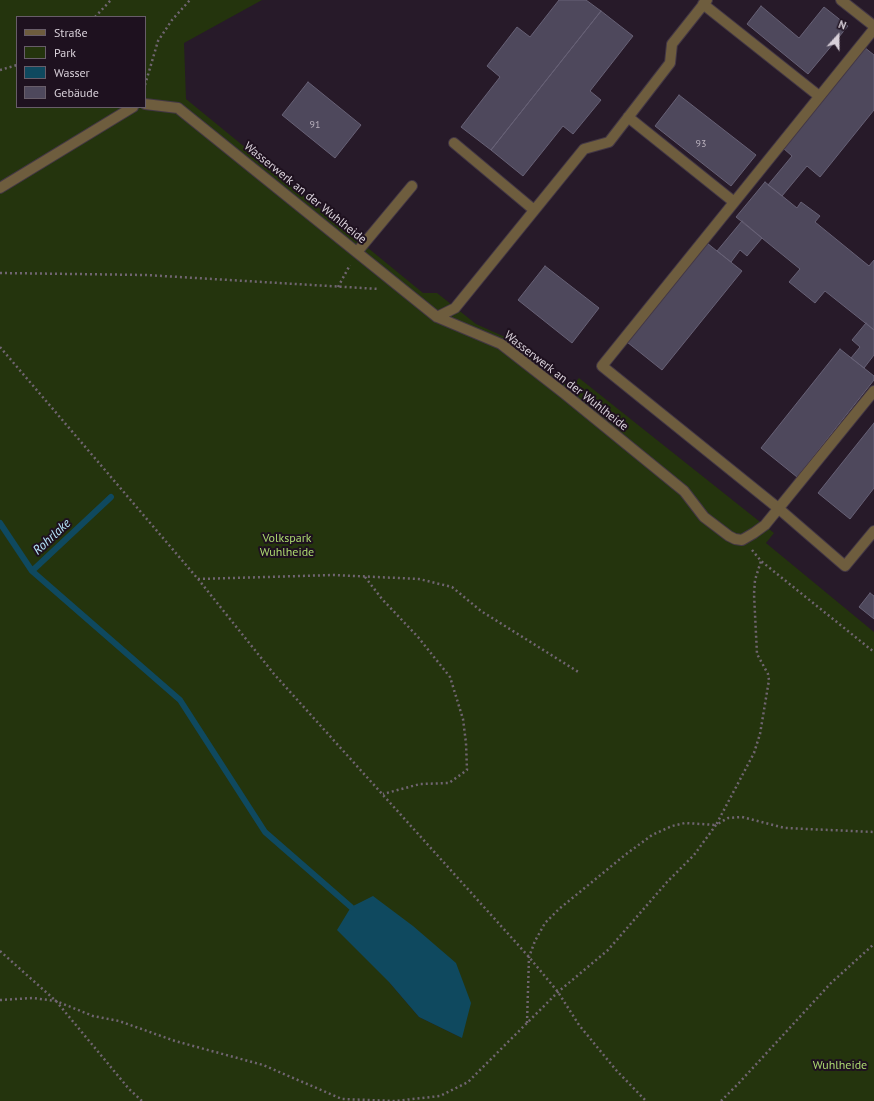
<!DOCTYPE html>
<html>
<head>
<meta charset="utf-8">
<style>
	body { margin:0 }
	#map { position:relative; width:874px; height:1101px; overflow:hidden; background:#271a29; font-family:"PT Sans",sans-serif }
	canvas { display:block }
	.legend { position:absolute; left:16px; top:16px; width:130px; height:92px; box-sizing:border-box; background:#1e111f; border:1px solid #685d69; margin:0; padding:5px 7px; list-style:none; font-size:12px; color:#d8d0d9 }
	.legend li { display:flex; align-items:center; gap:8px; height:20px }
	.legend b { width:20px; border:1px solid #685d69 }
	.north { position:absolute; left:818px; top:16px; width:40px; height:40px; -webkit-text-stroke:3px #1e111f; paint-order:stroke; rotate:21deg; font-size:11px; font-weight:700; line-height:16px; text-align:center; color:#d8d0d9 }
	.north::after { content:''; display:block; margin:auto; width:14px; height:18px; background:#d8d0d9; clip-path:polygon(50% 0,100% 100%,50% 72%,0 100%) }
</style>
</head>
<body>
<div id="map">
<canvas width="874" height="1101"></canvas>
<ul class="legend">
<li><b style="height:5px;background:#6e5d3e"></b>Straße</li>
<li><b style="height:11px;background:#24340d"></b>Park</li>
<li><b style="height:11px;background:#0f495f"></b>Wasser</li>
<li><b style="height:11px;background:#4e485c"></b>Gebäude</li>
</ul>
<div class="north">N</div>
</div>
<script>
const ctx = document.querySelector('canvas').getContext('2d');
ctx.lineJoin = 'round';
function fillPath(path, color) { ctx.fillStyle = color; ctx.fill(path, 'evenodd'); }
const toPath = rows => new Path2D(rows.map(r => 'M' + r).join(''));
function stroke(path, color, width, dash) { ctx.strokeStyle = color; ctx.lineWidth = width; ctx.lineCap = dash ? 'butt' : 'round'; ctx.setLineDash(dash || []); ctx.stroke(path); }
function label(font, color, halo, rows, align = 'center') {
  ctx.font = font + ' "PT Sans",sans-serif'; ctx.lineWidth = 4; ctx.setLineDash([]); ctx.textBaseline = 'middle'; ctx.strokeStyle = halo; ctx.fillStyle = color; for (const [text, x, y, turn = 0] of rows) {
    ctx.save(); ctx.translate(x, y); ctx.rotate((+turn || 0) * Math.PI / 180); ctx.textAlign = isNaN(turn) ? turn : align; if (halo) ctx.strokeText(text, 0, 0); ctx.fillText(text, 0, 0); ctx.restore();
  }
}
const green = toPath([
	[0,0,262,0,184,43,186,99,423,293,437,293,476,324,505,337,570,388,579,378,774,533,766,543,874,632,874,1101,0,1101],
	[17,17,145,17,145,107,17,107],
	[389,982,462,1038,419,1017]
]);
const water = toPath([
	[373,896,413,926,456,963,471,1003,462,1038,419,1017,389,982,337,930,351,907]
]);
const stream = toPath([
	[0,523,32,571,111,497],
	[32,571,180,700,265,832,351,907]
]);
const building = toPath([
	[559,0,586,0,601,11,491,150,461,127,500,77,487,66,517,27,530,37,559,0],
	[761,6,799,38,824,7,848,26,808,74,747,24,761,6],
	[601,11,633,36,590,91,601,100,573,134,563,126,523,176,491,150,601,11],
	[864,47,874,55,874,110,820,177,807,166,782,196,768,185,792,156,783,148,864,47],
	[308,82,361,125,335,158,282,115,308,82],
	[679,95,756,155,731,186,655,126,679,95],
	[765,182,797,208,801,202,820,216,815,222,869,266,874,260,874,330,825,291,815,303,789,282,800,269,736,217,765,182],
	[742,221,762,238,747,256,740,250,731,262,717,251,742,221],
	[707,243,742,271,662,370,627,342,707,243],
	[545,266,599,308,572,343,518,300,545,266],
	[866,323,874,330,874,355,864,368,851,358,860,347,852,340,866,323],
	[840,349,874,376,874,380,797,477,761,448,840,349],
	[874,423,874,488,850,519,818,493,874,423],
	[870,593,874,596,874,619,859,607,870,593]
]);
const path = toPath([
	[95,17,111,0],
	[0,70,17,65],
	[145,85,158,41,172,20,190,0],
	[0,273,146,275,379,289],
	[338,287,350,265],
	[0,347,198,579,274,674,529,957,558,992,579,1025,616,1070,646,1101],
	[752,550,761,561,874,652],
	[365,577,382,599,418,637,450,677,463,719,466,743,467,770,449,783,420,784,383,794],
	[198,579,334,575,419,579,452,587,481,611,580,673],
	[0,951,56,1001,129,1089,142,1101],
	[0,1000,33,998,56,1001,93,1016,119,1021,175,1041,263,1065,342,1099,395,1101,440,1096,468,1082,558,992,608,950,667,882,694,855,716,825,728,818,742,817,785,828,874,832],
	[527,1023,529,957,535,941,545,923,559,909,625,855,652,835,672,826,685,823,716,825,754,753,760,734,769,680,768,674,757,654,754,594,755,580,761,561],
	[721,1101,738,1084,831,983,874,944]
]);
const minor = toPath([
	[841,0,874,26],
	[703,4,819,96],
	[874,29,602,366,778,508,845,566,874,531],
	[145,104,178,108,437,317,501,344,565,394,684,491,704,517,729,536,735,539,742,540,754,533,765,525,874,391],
	[628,117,734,202],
	[454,143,534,210],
	[0,188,133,107],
	[357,252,412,186],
	[437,317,455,308,584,149,609,142,670,63,672,44,707,0]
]);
const numberNames = [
	["91",315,125],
	["93",701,144]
];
const streetNames = [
	["Wasserwerk an der Wuhlheide",305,193,39],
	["Wasserwerk an der Wuhlheide",566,381,38]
];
const parkNames = [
	["Volkspark",287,539],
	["Wuhlheide",287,553],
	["Wuhlheide",840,1066]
];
const waterNames = [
	["Rohrlake",52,537,-43]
];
fillPath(green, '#24340d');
fillPath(water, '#0f495f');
stroke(stream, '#0f495f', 6);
fillPath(building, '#4e485c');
stroke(building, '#676176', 1);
stroke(minor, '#433745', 12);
stroke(path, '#706571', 2.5, [2, 3]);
stroke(minor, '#6e5d3e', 10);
label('10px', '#b6aeba', null, numberNames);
label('12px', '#d8d0d9', '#1e111f', streetNames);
label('12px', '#acd970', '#1e111f', parkNames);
label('italic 13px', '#b5e4f9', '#1e111f', waterNames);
</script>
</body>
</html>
